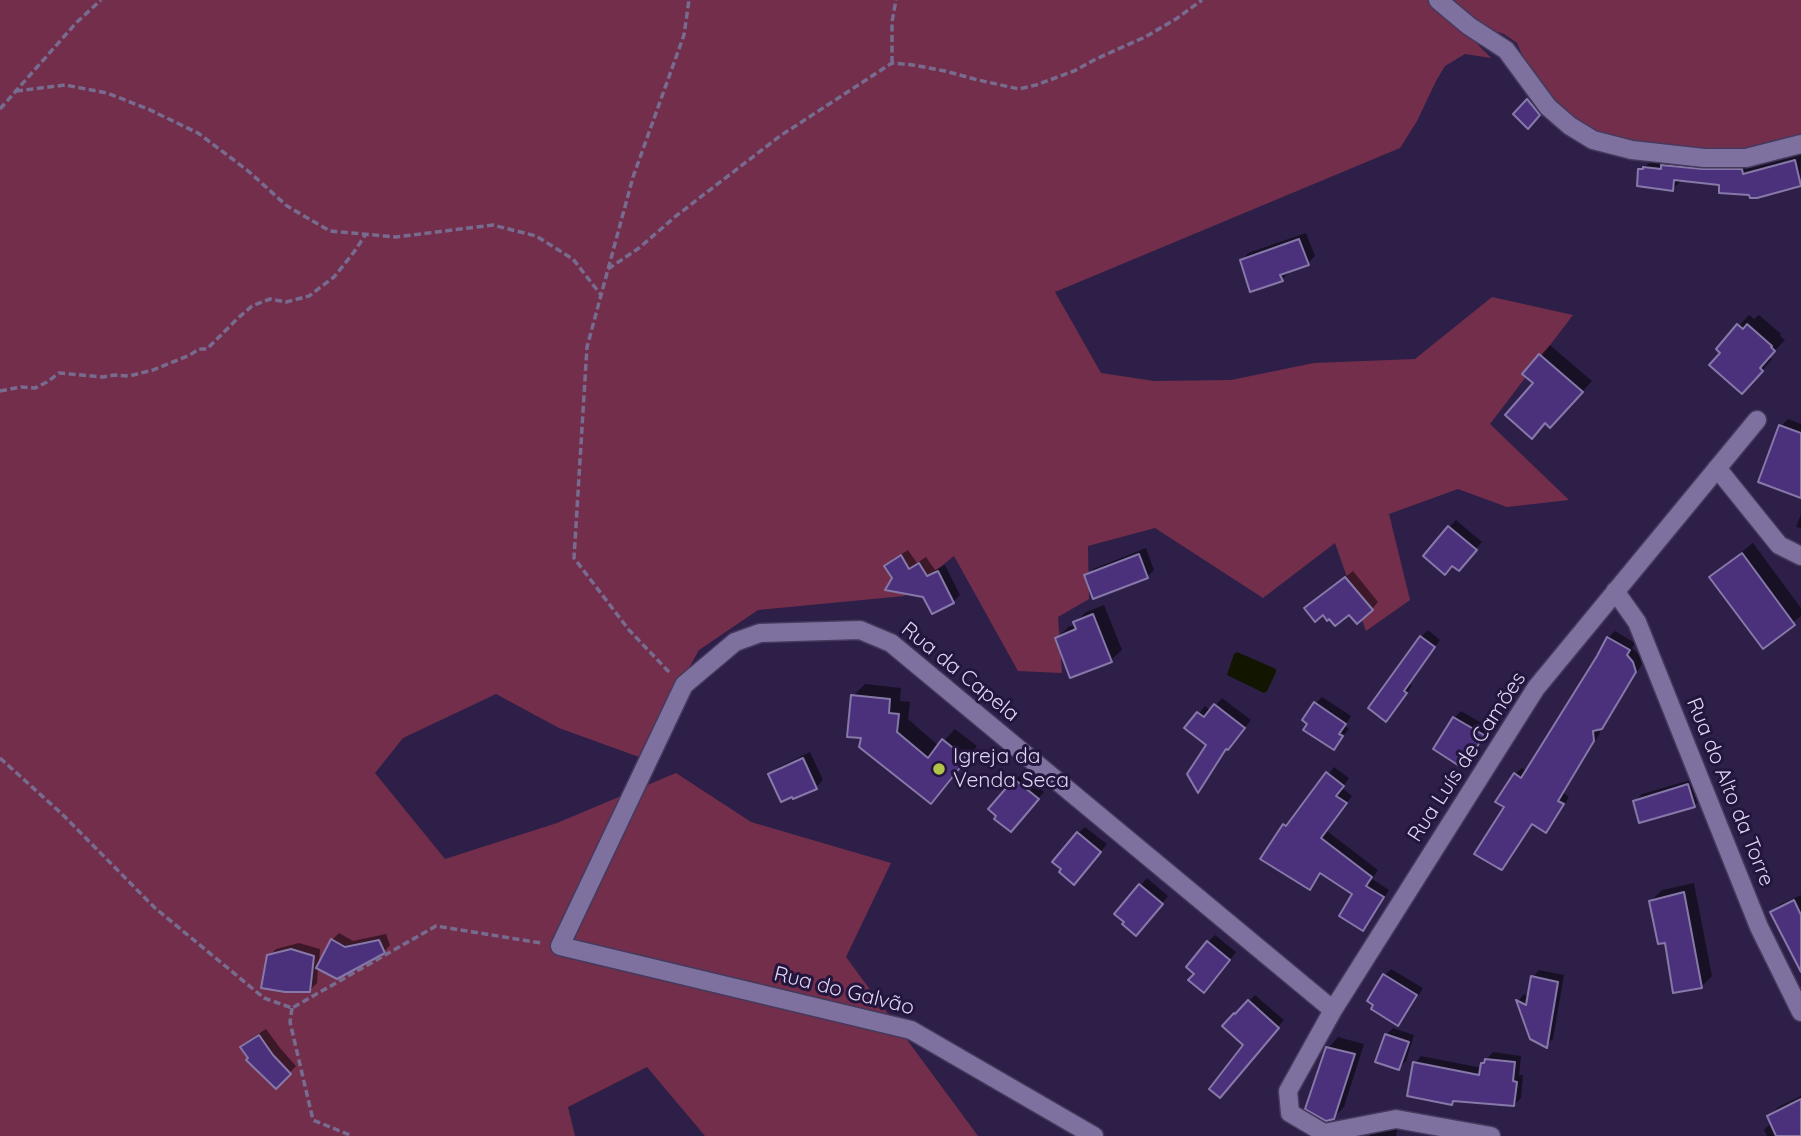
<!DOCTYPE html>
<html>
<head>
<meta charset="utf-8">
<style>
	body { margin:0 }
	canvas { display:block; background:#2d1f48 }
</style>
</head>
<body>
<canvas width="1801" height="1136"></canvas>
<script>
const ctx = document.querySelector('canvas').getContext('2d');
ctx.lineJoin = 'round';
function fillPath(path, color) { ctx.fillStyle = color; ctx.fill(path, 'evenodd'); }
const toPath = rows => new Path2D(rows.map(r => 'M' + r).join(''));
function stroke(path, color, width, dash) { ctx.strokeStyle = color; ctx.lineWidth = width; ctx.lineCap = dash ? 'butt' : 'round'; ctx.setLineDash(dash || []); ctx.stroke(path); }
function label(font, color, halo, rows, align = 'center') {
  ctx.font = font + ' Quicksand,sans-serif'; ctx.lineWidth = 6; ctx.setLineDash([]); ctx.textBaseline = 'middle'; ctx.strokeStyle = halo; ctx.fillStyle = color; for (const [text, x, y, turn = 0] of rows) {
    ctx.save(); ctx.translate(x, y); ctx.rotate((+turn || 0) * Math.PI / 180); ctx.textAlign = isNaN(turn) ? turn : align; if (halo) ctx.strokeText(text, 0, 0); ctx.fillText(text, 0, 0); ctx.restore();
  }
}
const green = toPath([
	[0,0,1434,0,1491,58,1465,54,1445,66,1436,81,1417,121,1400,148,1055,292,1101,373,1154,381,1231,380,1314,363,1415,359,1492,297,1573,315,1490,424,1569,500,1507,507,1458,489,1389,514,1410,600,1366,631,1335,543,1263,598,1155,528,1088,546,1089,599,1058,617,1062,673,1018,671,954,556,904,596,758,610,699,650,639,757,559,728,496,694,403,738,375,773,445,859,557,823,676,773,751,822,891,863,846,957,978,1136,705,1136,647,1067,568,1107,575,1136,0,1136],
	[1445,0,1801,0,1801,138,1756,149,1685,151,1622,143,1591,132,1555,100,1530,73,1517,43,1504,34,1480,26]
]);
const water = toPath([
	[1237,652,1276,669,1276,672,1267,691,1264,693,1227,675,1234,654]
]);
const shadow = toPath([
	[1535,94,1546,107,1528,126,1515,114],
	[1801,155,1800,185,1750,194,1720,183,1680,179,1680,182,1673,189,1640,170,1652,161,1666,163,1670,159,1749,163,1750,168],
	[1306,233,1315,256,1308,263,1288,270,1289,273,1282,279,1242,260,1248,253],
	[1749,315,1754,319,1759,315,1781,334,1780,336,1785,340,1769,357,1772,359,1753,382,1718,348],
	[1550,345,1592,381,1561,415,1535,383,1540,356],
	[1788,419,1801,424,1801,453,1781,426],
	[1801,514,1801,528,1796,527],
	[1456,520,1482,542,1465,562,1449,527],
	[1753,543,1801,608,1801,616,1763,647,1711,577,1722,567],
	[1146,548,1154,570,1147,577,1086,576,1093,569],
	[908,550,917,563,926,557,935,570,945,565,960,595,953,602,925,595,895,578,886,566,893,559],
	[1353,571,1378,602,1372,609,1329,617,1323,613,1306,608],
	[1104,605,1122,650,1111,660,1057,638,1068,627,1076,624,1075,622,1086,612],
	[1428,630,1440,640,1409,684,1412,686,1392,713,1370,708,1421,637],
	[1615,631,1635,643,1632,648,1640,655,1642,664,1608,720,1599,728,1600,733,1564,793,1569,797,1553,824,1546,831,1533,823,1509,861,1502,868,1506,806,1515,774,1522,768,1527,771,1608,638],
	[865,684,901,688,900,701,910,702,908,719,939,746,955,729,977,746,942,789,863,737,853,696],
	[1322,697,1351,716,1345,726,1349,729,1333,748,1316,703],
	[1222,698,1251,720,1228,748,1204,784,1198,790,1208,745,1187,728,1205,706,1211,711],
	[1461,711,1490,728,1471,760,1464,766,1454,718],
	[810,752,823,780,816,787,770,775,777,768],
	[1334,767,1349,778,1342,788,1352,796,1327,831,1378,870,1372,879,1389,890,1369,922,1362,929,1355,894,1322,872,1317,881,1310,888,1284,826,1291,819,1293,820],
	[1022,773,1044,792,1017,823,999,816,1015,780],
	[1694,779,1701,799,1694,806,1635,801,1642,794],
	[1085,827,1107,844,1081,876,1078,833],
	[1147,878,1168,896,1143,927,1126,921,1117,913],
	[1694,883,1712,976,1702,986,1666,941,1651,901,1662,890],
	[1801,895,1801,971,1772,912,1779,905],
	[339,933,353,941,386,934,390,945,384,952,318,968,317,983,310,990,269,956,276,949,299,943,320,949,319,966,332,940],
	[1215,935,1236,952,1211,984,1196,973,1208,942],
	[1391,969,1423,988,1405,1017,1398,1024,1385,975],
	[1539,970,1564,975,1553,1039,1546,1045,1532,1037,1518,1001,1524,994,1529,997,1533,977],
	[1255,995,1284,1020,1226,1090,1245,1044,1242,1009],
	[1393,1028,1414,1035,1406,1061,1399,1068,1386,1035],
	[266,1029,280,1048,296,1066,276,1087,242,1047,249,1040],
	[1338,1037,1364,1044,1344,1107,1333,1118,1328,1048],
	[1493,1052,1521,1056,1519,1075,1523,1075,1521,1098,1514,1105,1455,1100,1451,1103,1415,1063,1421,1056,1482,1068,1483,1063],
	[1801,1096,1801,1136,1767,1136,1764,1130,1771,1123,1769,1117,1778,1107],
	[1398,1126,1396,1136,1369,1136,1375,1130]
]);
const building = toPath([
	[1527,99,1540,115,1528,129,1513,114,1527,99],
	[1795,160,1801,186,1757,198,1750,198,1749,195,1719,193,1719,185,1674,180,1673,191,1637,186,1638,169,1643,169,1643,167,1661,169,1661,165,1703,169,1742,169,1743,174,1795,160],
	[1299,239,1309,265,1280,275,1283,281,1250,292,1240,260,1299,239],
	[1737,324,1743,329,1747,324,1772,346,1771,347,1775,351,1760,368,1763,371,1742,394,1709,365,1720,353,1716,349,1737,324],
	[1539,354,1583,392,1550,428,1545,423,1532,439,1505,415,1533,383,1522,374,1539,354],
	[1779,425,1801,433,1801,498,1758,482,1779,425],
	[1448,526,1477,550,1459,571,1452,566,1445,575,1423,556,1448,526],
	[1742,553,1795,625,1763,649,1709,577,1742,553],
	[1139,554,1148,578,1093,599,1084,575,1139,554],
	[901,555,909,569,919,563,927,576,938,571,954,603,932,614,923,597,885,590,892,578,884,566,901,555],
	[1345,577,1373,610,1357,624,1349,615,1335,626,1329,619,1327,621,1323,615,1315,622,1304,608,1345,577],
	[1093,614,1112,662,1070,678,1055,638,1076,629,1073,622,1093,614],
	[1420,636,1435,647,1404,691,1407,693,1386,722,1368,708,1420,636],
	[1607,637,1630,650,1627,655,1633,662,1636,672,1602,729,1593,731,1594,741,1558,801,1564,804,1546,833,1532,824,1502,870,1498,868,1474,854,1504,807,1495,802,1514,773,1521,778,1597,656,1607,637],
	[851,695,890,699,889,713,899,714,897,732,928,758,942,739,967,759,931,804,859,747,861,738,847,737,851,695],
	[1314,702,1346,724,1339,734,1343,736,1334,750,1303,730,1307,724,1302,720,1314,702],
	[1214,704,1245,728,1228,750,1226,749,1198,793,1187,774,1206,745,1184,728,1197,712,1204,717,1214,704],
	[1453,717,1484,735,1464,769,1433,749,1453,717],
	[803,758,817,789,793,799,792,797,781,802,768,774,803,758],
	[1326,772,1344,786,1336,796,1347,803,1321,838,1372,877,1366,886,1384,897,1363,931,1339,916,1352,894,1320,873,1310,890,1260,859,1283,824,1286,826,1326,772],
	[1014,779,1039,799,1011,832,994,819,996,816,988,809,1014,779],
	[1688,784,1695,807,1639,823,1633,801,1688,784],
	[1077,832,1101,852,1074,885,1059,872,1061,869,1052,862,1077,832],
	[1139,884,1163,904,1136,936,1122,924,1124,922,1114,914,1139,884],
	[1684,892,1702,988,1673,993,1665,943,1658,944,1649,901,1684,892],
	[1794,900,1801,915,1801,972,1770,912,1794,900],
	[331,939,345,947,379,940,385,953,337,979,316,968,331,939],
	[1207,941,1230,960,1204,993,1188,980,1194,974,1186,967,1207,941],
	[291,949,314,956,310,992,285,992,261,988,267,955,291,949],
	[1383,974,1417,995,1398,1026,1371,1009,1373,1005,1367,1001,1383,974],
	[1531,976,1558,982,1547,1048,1530,1039,1516,1000,1526,1005,1531,976],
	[1248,1000,1279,1028,1220,1098,1209,1089,1243,1045,1222,1026,1234,1013,1235,1014,1248,1000],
	[1385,1034,1409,1042,1399,1070,1375,1062,1385,1034],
	[259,1035,273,1055,291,1074,276,1089,246,1060,248,1058,240,1047,259,1035],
	[1326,1047,1355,1054,1334,1119,1326,1121,1305,1109,1326,1047],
	[1485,1059,1515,1062,1513,1081,1517,1082,1514,1106,1453,1101,1452,1105,1407,1096,1413,1062,1479,1075,1481,1063,1484,1063,1485,1059],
	[1801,1099,1801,1136,1776,1136,1767,1116,1801,1099]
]);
const path = toPath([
	[892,63,892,22,896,0],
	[16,91,65,85,107,93,148,109,198,133,247,170,287,206,330,231,396,237,493,225,536,236,573,259,601,295],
	[0,109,76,23,101,0],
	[608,269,639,248,676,216,780,136,892,63,913,65,945,71,978,80,1019,89,1036,85,1074,71,1096,59,1145,37,1176,19,1202,0],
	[0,391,21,387,35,388,47,382,59,373,103,377,115,375,129,376,153,370,190,355,199,349,207,349,237,319,252,306,270,299,286,302,309,296,334,277,354,252,366,234],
	[669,672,629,630,574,558,587,347,633,177,684,35,689,0],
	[0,758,62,814,155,908,264,998,292,1008,436,926,541,943],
	[292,1008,290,1022,313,1120,352,1136]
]);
const minor = toPath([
	[1438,0,1469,26,1506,50,1548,107,1570,126,1593,140,1632,150,1704,158,1746,158,1801,144],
	[1717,468,1779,545,1801,556],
	[1615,591,1637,622,1759,927,1801,1012],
	[1324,1133,1396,1119,1491,1136],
	[1094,1136,911,1030,560,946,684,685,735,642,760,633,860,630,891,643,1333,1010],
	[1323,1136,1324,1133,1290,1113,1288,1091,1333,1010,1536,688,1757,420]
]);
const markers = [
	[939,769,7,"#b2c34c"]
];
const streetNames = [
	["Rua da Capela",960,672,39],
	["Rua Luís de Camões",1467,757,-57],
	["Rua do Alto da Torre",1730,792,68],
	["Rua do Galvão",844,991,14]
];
const poiNames = [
	["Igreja da",953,757],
	["Venda Seca",953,781]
];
fillPath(green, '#732e4b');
fillPath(water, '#121500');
fillPath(shadow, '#0007');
fillPath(building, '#4b317c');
stroke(building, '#8679a9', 2);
stroke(minor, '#46395c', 21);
stroke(path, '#776c8f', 3.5, [7, 3.5]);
stroke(minor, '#7e71a0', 18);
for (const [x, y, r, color] of markers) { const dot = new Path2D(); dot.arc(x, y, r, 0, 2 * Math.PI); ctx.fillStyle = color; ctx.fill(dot); stroke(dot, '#23153d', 2.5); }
label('21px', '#ddd6f1', '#23153d', streetNames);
label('21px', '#ddd6f1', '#23153d', poiNames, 'left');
</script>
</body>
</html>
